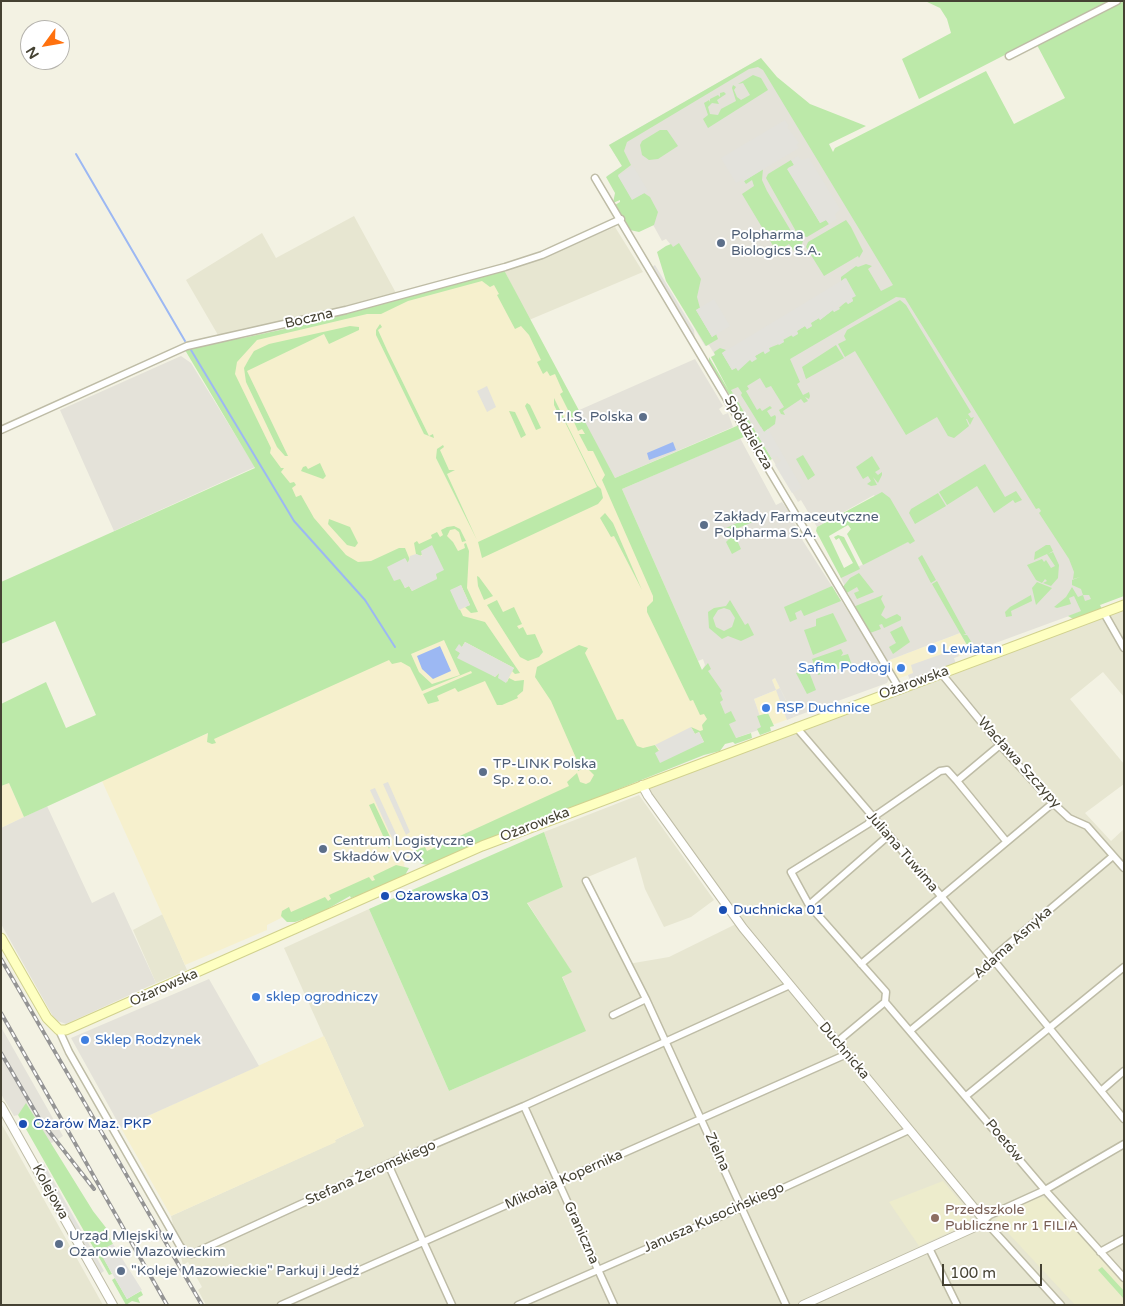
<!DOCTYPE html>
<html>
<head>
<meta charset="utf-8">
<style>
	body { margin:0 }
	#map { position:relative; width:1125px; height:1306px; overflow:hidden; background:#f3f2e3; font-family:"Varela Round",sans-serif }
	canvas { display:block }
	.frame { position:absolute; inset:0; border:2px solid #454233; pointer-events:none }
	.north { position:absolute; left:20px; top:20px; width:50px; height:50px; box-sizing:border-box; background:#fff; border:1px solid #b5b3ad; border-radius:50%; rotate:238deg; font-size:14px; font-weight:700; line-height:20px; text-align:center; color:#454233 }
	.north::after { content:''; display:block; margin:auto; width:18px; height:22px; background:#ff710e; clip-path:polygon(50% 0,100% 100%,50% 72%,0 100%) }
	.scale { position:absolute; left:942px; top:1264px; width:100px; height:22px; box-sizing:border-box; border:2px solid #454233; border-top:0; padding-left:6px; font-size:15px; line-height:18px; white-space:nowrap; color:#454233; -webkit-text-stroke:4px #fff; paint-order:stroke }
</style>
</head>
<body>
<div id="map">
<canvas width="1125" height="1306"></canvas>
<div class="frame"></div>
<div class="north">N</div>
<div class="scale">100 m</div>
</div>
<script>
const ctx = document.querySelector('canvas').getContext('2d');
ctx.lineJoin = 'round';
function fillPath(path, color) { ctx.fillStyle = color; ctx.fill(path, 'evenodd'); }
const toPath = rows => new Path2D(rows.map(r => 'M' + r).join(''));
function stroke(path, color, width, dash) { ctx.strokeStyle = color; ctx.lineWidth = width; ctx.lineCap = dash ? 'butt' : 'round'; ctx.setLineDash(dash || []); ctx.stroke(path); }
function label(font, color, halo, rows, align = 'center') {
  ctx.font = font + ' "Varela Round",sans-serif'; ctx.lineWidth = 4; ctx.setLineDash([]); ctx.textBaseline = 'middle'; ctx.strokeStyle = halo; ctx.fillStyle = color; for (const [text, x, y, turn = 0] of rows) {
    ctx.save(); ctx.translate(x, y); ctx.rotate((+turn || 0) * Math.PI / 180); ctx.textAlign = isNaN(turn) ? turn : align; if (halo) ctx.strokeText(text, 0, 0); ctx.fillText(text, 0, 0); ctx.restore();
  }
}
const residential = toPath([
	[354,216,396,293,347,307,218,335,186,280,262,233,276,258],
	[615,227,643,272,529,320,504,270,526,264],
	[1124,609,1124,697,1103,672,1070,699,1124,764,1124,784,1085,813,1111,841,1124,829,1124,1305,206,1305,198,1290,202,1287,188,1262,183,1265,171,1216,335,1142,335,1140,364,1126,284,948,369,909,449,1091,585,1031,562,976,571,972,527,902,563,887,544,832,639,795,714,900,691,917,664,927,645,889,636,857,583,879,628,964,669,957,736,924,935,1153,724,897,639,785,950,676],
	[163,914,187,970,156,983,133,930],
	[1,1123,103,1305,1,1305]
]);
const commercial = toPath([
	[505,274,615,478,724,742,419,856,404,863,405,869,290,920,285,916,267,925,267,930,185,965,102,781,399,647,297,519,205,349,309,327],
	[960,633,971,652,897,679,887,661],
	[775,678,794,717,764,728,754,699,776,690,772,680],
	[9,783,24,817,1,828,1,786],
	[324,1036,364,1126,335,1140,336,1142,171,1216,121,1128]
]);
const industrial = toPath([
	[761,58,902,290,905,288,1099,605,971,652,960,633,887,661,857,612,840,576,909,541,874,495,817,527,801,500,798,502,731,390,711,357,715,355,709,345,705,346,685,312,687,311,671,245,666,239,662,241,651,221,621,202,607,176,622,166,609,145],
	[181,356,191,363,255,467,114,531,60,410],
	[695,359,723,406,719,409,723,415,728,413,733,427,615,478,577,411],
	[740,438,776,505,782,502,789,512,803,541,890,677,887,683,794,717,775,678,772,680,776,690,754,699,764,728,733,739,702,670,705,665,703,659,698,661,622,489],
	[47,806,92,903,114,892,156,983,66,1024,55,1020,1,924,1,828],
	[209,979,259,1066,121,1128,71,1038],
	[1,1027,63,1136,50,1144,27,1104,18,1115,14,1116,1,1094]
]);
const education = toPath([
	[943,1181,970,1213,970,1223,919,1246,889,1202],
	[1038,1197,1046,1198,1051,1203,1124,1283,1124,1305,1075,1305,996,1220,999,1216]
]);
const green = toPath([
	[925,1,1110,1,919,99,902,59,951,33,947,19,940,8],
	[1124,1,1124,596,1100,605,1102,609,1075,620,1068,616,1081,611,1074,596,1069,598,1071,604,1057,608,1054,607,1066,597,1072,587,1078,597,1083,595,1085,601,1091,599,1089,595,1083,595,1081,589,1072,585,1072,580,1080,577,1073,579,1074,572,1069,559,1039,513,1041,511,1039,508,1036,509,905,298,896,297,790,359,800,382,797,384,803,395,809,392,810,396,809,399,805,397,808,401,804,403,801,399,783,411,785,415,781,414,779,410,784,407,771,386,766,388,760,378,747,386,749,389,746,391,757,410,760,408,762,411,770,406,772,408,767,411,771,417,775,415,776,417,775,424,764,432,741,395,742,393,738,387,731,390,772,459,770,460,709,362,709,357,729,391,711,357,715,355,714,352,720,348,726,350,722,353,732,370,750,359,752,362,755,356,764,351,765,354,769,348,784,342,783,340,792,335,798,334,797,331,805,326,807,329,812,326,810,323,819,318,820,320,833,310,834,312,847,301,848,304,853,301,845,278,841,281,841,277,856,266,858,267,866,264,872,266,868,269,881,291,893,285,763,70,758,67,749,69,627,142,624,151,631,165,618,175,632,199,644,193,650,197,658,212,654,225,639,232,630,230,615,205,620,202,620,200,613,203,615,193,606,177,622,166,609,145,761,58,777,77,810,104,866,126,829,144,833,152,835,148,986,71,1014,124,1065,98,1037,45],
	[753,75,761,78,768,90,708,128,703,119,708,115,704,103,709,100,710,102,710,99,718,95,720,97,720,93,724,92,726,94,717,100,719,104,712,103,708,107,710,114,718,115,721,109,736,101,732,88,733,85,736,87,734,90,737,97,741,100,750,95,743,83,738,84],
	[660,130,667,130,678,146,658,159,649,160,642,155,640,145,642,141],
	[791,160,794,165,788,168,820,223,826,220,829,224,807,237,798,235,766,178,768,174],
	[763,169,762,180,767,191,794,236,803,241,801,247,794,251,789,244,781,249,780,246,775,249,742,194,754,186,752,180,746,184,744,181],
	[846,220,851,227,863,251,859,258,858,256,824,276,806,247,808,242],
	[679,243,701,279,697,297,700,308,696,310,712,337,716,334,718,339,706,346,666,281,657,252,666,246,671,244,673,247],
	[504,270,615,478,739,425,746,436,622,489,702,670,708,663,711,669,708,671,722,691,720,693,723,700,720,702,725,714,731,711,736,721,729,724,736,738,751,733,752,738,735,744,733,742,725,744,720,751,704,755,428,865,422,864,416,859,415,851,418,849,425,847,427,851,569,786,567,782,577,773,580,782,586,784,590,782,594,775,586,767,578,771,576,758,551,701,535,677,537,667,579,645,588,648,585,653,617,720,623,719,637,746,643,748,655,745,659,751,704,742,699,732,695,734,691,727,700,731,703,730,702,725,707,719,704,714,700,715,693,700,690,701,647,612,647,607,653,601,653,596,602,480,605,475,593,451,588,451,579,434,585,434,582,429,578,431,574,422,577,420,575,417,572,418,560,394,563,392,555,374,550,376,547,371,543,374,537,362,541,360,529,335,521,326,515,329,497,295,499,294,494,285,490,287,482,281,408,301,381,314,367,314,257,340,237,362,235,374,271,448,270,453,281,468,284,468,281,472,290,483,294,482,296,485,292,488,296,497,301,495,314,518,346,555,358,562,371,561,399,548,405,548,410,560,407,563,405,559,398,579,401,579,405,588,409,586,412,591,437,578,423,554,420,556,416,554,414,543,417,541,419,544,432,538,431,535,437,532,440,537,443,535,441,530,447,527,454,526,460,529,466,541,462,542,459,532,455,529,450,530,447,536,453,542,458,551,465,548,464,544,466,543,469,551,467,588,478,612,471,613,465,607,470,605,461,585,451,591,463,616,485,622,520,673,515,674,512,671,514,668,465,642,462,647,456,650,495,677,499,673,507,682,509,678,515,681,524,680,523,691,517,696,518,698,502,705,497,705,485,681,458,692,455,688,437,696,439,701,428,704,423,694,472,673,471,671,422,691,410,667,401,662,392,664,389,660,214,739,216,743,212,744,207,742,208,733,24,817,9,783,1,786,1,704,46,682,66,728,96,715,55,621,1,644,1,582,255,468,185,350,202,344,243,338,308,324],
	[444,640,460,675,432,684,419,672,411,654],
	[900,300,906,305,971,412,968,414,971,418,974,417,970,425,967,419,966,419,969,426,954,438,948,436,937,417,906,435,855,351,845,357,838,344,846,340,844,336,847,330],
	[380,324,382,327,378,330,387,350,429,436,433,434,434,438,424,434,376,335,376,330],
	[350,326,359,327,359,330,329,344,324,334,247,371,288,456,285,456,277,447,246,382,244,368,249,359,254,351,269,344],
	[836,345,844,358,806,379,802,367],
	[554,398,597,485,601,489,603,498,598,504,482,558,478,542,597,487,563,418,556,419,560,417,554,405],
	[527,403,530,405,541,428,536,430,525,406],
	[509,411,515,412,526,435,521,438],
	[443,445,444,447,440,450,449,470,455,470,447,474,477,540,436,458,437,449],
	[803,455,815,475,808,480,796,459],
	[872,456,880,469,875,472,878,475,882,472,882,475,878,483,873,477,877,485,871,486,867,484,871,481,868,476,863,479,856,467],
	[320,463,326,476,323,479,301,471,303,467,306,466,308,469],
	[985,464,1005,497,1016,491,1022,500,1015,503,1013,500,994,513,977,486,947,505,939,492],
	[882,492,890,498,915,541,910,544,908,542,863,565,847,534,851,529,848,525,829,536,844,568,853,563,839,538,836,540,834,537,838,535,844,537,860,569,841,578,816,531,817,527],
	[938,493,946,506,915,524,909,513,911,509],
	[605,513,613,523,642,590,614,536,611,537,600,518],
	[759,513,762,518,729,532,726,528],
	[329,519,350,527,358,543,355,547,347,545,328,524],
	[734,534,741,549,732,554,726,542],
	[1046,545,1050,545,1053,551,1048,554,1053,552,1059,565,1058,578,1051,586,1043,583,1047,581,1045,579,1042,583,1036,580,1027,565,1042,559,1044,562,1046,560,1051,568,1055,566,1047,554,1034,560,1035,552],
	[922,555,936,580,931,583,918,558],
	[859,573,874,592,857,599,854,593,859,591,857,587,845,594,842,588,850,578],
	[477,576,479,577,493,596,484,600,478,586],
	[937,581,966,634,963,635,967,635,972,643,970,646,973,645,976,650,971,652,932,584],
	[1037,582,1052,588,1036,605,1032,588],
	[832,586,841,601,804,616,801,610,795,613,797,619,790,622,784,607],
	[883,595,881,599,885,607,881,615,886,619,897,614,901,617,901,620,884,628,882,624,879,625,881,629,870,633,853,607],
	[1031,595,1032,601,1011,611,1012,616,1006,617,1005,612,1010,607],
	[497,600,503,612,514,607,522,624,517,626,519,629,523,627,527,635,535,634,543,652,539,657,528,661,520,657,487,605],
	[730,600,745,625,748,623,754,635,741,641,728,636,722,639,709,628,708,612,714,608,726,606],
	[724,608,730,610,735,618,732,627,724,631,716,627,713,618,718,610],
	[833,613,847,641,813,655,804,630,816,626,816,619],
	[902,626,910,642,893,654,889,647,896,643,890,632],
	[841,649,843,653,841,656,848,654,852,665,818,675,812,659],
	[808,669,816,690,807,694,796,673],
	[768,713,774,726,770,727,771,731,760,735,757,729,761,727,757,716],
	[374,803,392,841,389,849,369,805],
	[544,832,563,887,527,903,572,972,562,977,586,1031,449,1091,369,909],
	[396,865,409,868,404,877,358,898,357,896,351,898,350,896,329,908,330,910,295,922,287,922,281,916,282,911,289,907,291,912,325,897,328,901,331,899,329,895,369,877,372,881,375,880,373,876],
	[26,1103,93,1211,107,1229,107,1234,113,1244,100,1251,112,1274,109,1275,18,1115],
	[1102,1267,1124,1291,1124,1299,1098,1270],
	[115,1278,127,1299,141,1291,143,1295,138,1298,140,1303,132,1301,126,1305,112,1280]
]);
const parking = toPath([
	[785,120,789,126,787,127,799,143,796,145,799,148,744,181,743,179,736,183,721,158],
	[798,156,801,160,809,158,840,209,835,215,837,219,829,224,826,220,820,223,787,169,794,165,791,160],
	[633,166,648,191,632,200,618,176],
	[655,265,694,330,695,339,652,267],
	[846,278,856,296,852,298,853,301,848,304,846,302,838,306,840,309,834,312,833,310,820,320,819,318,811,323,812,326,807,329,805,326,797,331,798,334,793,337,791,335,783,339,784,342,779,345,777,343,769,348,770,351,765,354,763,351,755,356,757,359,752,362,750,360,738,371,736,368,732,370,722,353],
	[714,299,730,326,712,337,696,310],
	[487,386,496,407,487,412,477,391],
	[761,427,764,432,768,429,802,488,792,493,775,465,781,461,777,456,772,459,755,430],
	[432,545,444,570,436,574,437,579,412,591,409,586,405,588,400,579,394,581,387,567,405,558,408,563,410,556,416,554,422,556,421,551],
	[461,585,470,605,459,610,450,590],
	[465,642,514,668,506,683,498,678,499,673,495,677,457,658,460,653,455,650,459,644,462,647],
	[956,649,959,656,954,658,956,664,910,680,908,675,913,673,911,665],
	[780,688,794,717,787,720,776,690],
	[691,727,695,734,699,732,704,742,660,763,655,753,660,750,655,745],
	[388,782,410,832,406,835,383,784],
	[375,788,398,838,393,840,370,790],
	[43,1162,104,1271,100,1274,38,1164],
	[113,1244,142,1290,127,1299,99,1251]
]);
const water = toPath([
	[673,442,676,450,649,460,647,453],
	[440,646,451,671,433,679,422,669,417,656]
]);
const stream = toPath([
	[76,154,185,341],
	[191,350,294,521,365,600,395,647]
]);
const minor = toPath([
	[1009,56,1117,1],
	[595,178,899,688],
	[1,430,187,346,346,310,505,267,542,255,621,219],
	[1104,613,1124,648],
	[941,673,1000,745,1053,803,1069,818,1087,826,1124,868],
	[796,727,941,896,1124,1119],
	[957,781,1006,841],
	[586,881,646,999,786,1305],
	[809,905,888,836],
	[861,964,1053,803],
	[885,1002,1045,1190,1124,1278],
	[613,1015,646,999],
	[59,1030,69,1052,180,1246,185,1252,192,1254,388,1164,524,1106,790,985],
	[911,1030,990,965,997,954,1113,856],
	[837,1042,885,1002,886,992,809,905,791,872,868,824,872,818,940,771,947,770,957,781,1000,745],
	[1102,1090,1124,1071],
	[966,1096,1124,967],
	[524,1106,614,1305],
	[388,1164,452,1305],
	[929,1248,957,1305],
	[1100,1252,1124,1239],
	[281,1305,847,1054],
	[518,1305,742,1207,909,1130],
	[1061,1305,984,1220,990,1215,1045,1190,1124,1144]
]);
const tertiary = toPath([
	[642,785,648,796,743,928,984,1220,975,1227,803,1305],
	[1,1106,113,1305]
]);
const secondary = toPath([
	[1,938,47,1018,59,1030,66,1030,482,846,1124,605]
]);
const rail = toPath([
	[1,959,202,1305],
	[1,1013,167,1305],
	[1,1053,40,1120,94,1189]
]);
const markers = [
	[721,243,5,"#5c6f8a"],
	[643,417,5,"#5c6f8a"],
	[704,525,5,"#5c6f8a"],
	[932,649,5,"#3f7fe0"],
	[901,668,5,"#3f7fe0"],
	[766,708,5,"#3f7fe0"],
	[483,772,5,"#5c6f8a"],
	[323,849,5,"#5c6f8a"],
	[385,896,5,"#1a4fb4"],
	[723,910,5,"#1a4fb4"],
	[256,997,5,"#3f7fe0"],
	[85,1040,5,"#3f7fe0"],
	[23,1124,5,"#1a4fb4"],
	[935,1218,5,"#8d6e63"],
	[59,1244,5,"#5c6f8a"],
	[121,1271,5,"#5c6f8a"]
];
const serviceNames = [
	["Polpharma",731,235],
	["Biologics S.A.",731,251],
	["T.I.S. Polska",633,417,"right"],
	["Zakłady Farmaceutyczne",714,517],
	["Polpharma S.A.",714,533],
	["TP-LINK Polska",493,764],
	["Sp. z o.o.",493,780],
	["Centrum Logistyczne",333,841],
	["Składów VOX",333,857],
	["Urząd MIejski w",69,1236],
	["Ożarowie Mazowieckim",69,1252],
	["\"Koleje Mazowieckie\" Parkuj i Jedź",131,1271]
];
const streetNames = [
	["Boczna",309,319,-13],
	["Spółdzielcza",748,433,60],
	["Ożarowska",914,683,-20],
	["Wacława Szczypy",1019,763,48],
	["Ożarowska",535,825,-21],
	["Juliana Tuwima",902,852,49],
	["Adama Asnyka",1013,943,-42],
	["Ożarowska",164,988,-24],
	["Duchnicka",844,1051,50],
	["Poetów",1004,1141,50],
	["Zielna",717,1152,65],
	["Stefana Żeromskiego",371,1173,-24],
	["Mikołaja Kopernika",564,1180,-24],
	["Kolejowa",50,1192,61],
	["Janusza Kusocińskiego",714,1218,-24],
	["Graniczna",581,1233,66]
];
const shopNames = [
	["Lewiatan",942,649],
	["Safim Podłogi",891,668,"right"],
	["RSP Duchnice",776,708],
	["sklep ogrodniczy",266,997],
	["Sklep Rodzynek",95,1040]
];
const transitNames = [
	["Ożarowska 03",395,896],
	["Duchnicka 01",733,910],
	["Ożarów Maz. PKP",33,1124]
];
const educationNames = [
	["Przedszkole",945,1210],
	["Publiczne nr 1 FILIA",945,1226]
];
fillPath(residential, '#e7e6d1');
fillPath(commercial, '#f6f0cd');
fillPath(industrial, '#e4e2d9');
fillPath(education, '#edeccc');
fillPath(green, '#bce9a9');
fillPath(parking, '#e3e2dc');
fillPath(water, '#9cb8f3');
stroke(stream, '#9cb8f3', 2);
stroke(minor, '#bebca6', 9);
stroke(tertiary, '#bebca6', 10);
stroke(secondary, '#d1d18e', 11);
stroke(minor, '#fff', 6);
stroke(tertiary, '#fff', 8);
stroke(secondary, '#feffc1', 9);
stroke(rail, '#949494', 4);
stroke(rail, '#fff', 2, [5.5]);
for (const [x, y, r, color] of markers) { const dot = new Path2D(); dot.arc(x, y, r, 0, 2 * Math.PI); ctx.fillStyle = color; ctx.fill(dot); stroke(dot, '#fff', 2); }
label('14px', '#4e5e75', '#fff', serviceNames, 'left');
label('14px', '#454233', '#fff', streetNames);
label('14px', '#366cbe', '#fff', shopNames, 'left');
label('14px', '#164399', '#fff', transitNames, 'left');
label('14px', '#785e54', '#fff', educationNames, 'left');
</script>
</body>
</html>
